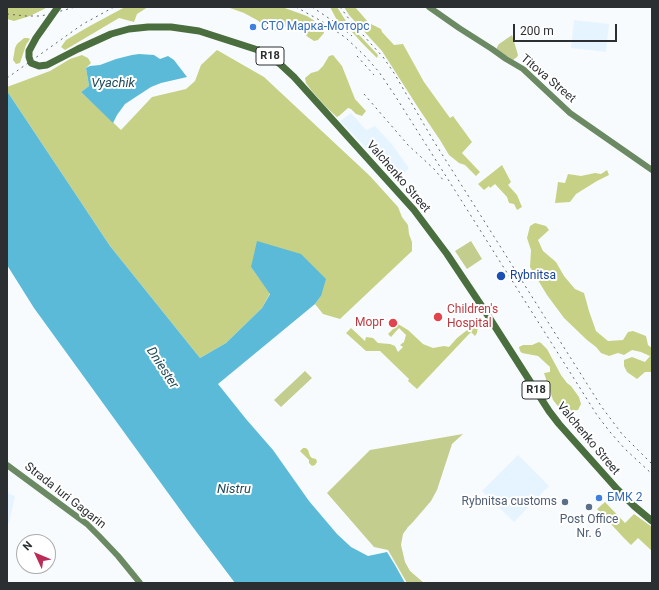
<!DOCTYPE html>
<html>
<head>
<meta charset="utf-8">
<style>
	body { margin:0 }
	#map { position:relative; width:659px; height:590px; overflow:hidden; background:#f7fbfe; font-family:Roboto,sans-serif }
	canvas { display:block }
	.frame { position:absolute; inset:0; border:8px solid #2b2f32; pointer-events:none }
	.north { position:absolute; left:16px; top:534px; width:40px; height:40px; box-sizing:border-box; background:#fff; border:1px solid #aaacad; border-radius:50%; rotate:314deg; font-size:11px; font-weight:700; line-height:16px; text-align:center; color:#2b2f32 }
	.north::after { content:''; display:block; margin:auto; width:14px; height:18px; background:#ba2b57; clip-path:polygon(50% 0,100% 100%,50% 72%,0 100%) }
	.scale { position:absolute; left:513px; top:24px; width:104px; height:18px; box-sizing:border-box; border:2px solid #2b2f32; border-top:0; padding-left:5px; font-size:12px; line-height:14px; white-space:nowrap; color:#2b2f32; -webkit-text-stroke:3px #fff; paint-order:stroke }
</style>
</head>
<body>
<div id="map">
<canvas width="659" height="590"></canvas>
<div class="frame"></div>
<div class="north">N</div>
<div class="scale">200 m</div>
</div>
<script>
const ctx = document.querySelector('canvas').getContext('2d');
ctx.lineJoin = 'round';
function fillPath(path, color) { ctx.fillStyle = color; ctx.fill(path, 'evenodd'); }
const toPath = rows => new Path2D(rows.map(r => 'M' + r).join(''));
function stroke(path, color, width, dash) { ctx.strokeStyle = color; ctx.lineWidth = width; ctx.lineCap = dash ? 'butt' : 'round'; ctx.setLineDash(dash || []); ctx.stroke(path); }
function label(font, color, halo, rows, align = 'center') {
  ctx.font = font + ' Roboto,sans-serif'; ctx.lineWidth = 4; ctx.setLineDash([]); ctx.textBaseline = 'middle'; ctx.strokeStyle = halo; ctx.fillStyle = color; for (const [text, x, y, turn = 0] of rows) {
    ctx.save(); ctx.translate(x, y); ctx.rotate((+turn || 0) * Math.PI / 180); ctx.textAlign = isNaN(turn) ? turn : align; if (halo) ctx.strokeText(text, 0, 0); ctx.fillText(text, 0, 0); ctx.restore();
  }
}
const built = toPath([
	[574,20,609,24,606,52,571,48],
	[351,113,366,130,375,126,391,143,409,168,397,180,340,121],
	[518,455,549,486,514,522,482,491],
	[7,493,15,496,9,523,7,523]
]);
const green = toPath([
	[512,35,513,38,518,55,517,57,513,60,497,49,497,47,499,44],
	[471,241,482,259,467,269,455,251],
	[305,371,312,378,281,407,274,400],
	[463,434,452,444,437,490,431,501,413,522,408,527,403,534,401,545,405,562,410,571,424,583,407,583,388,550,374,547,327,493,370,450]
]);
const forest = toPath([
	[7,7,48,7,30,16,14,21,7,19],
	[125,7,148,7,137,14,134,22,119,18,65,50,61,47,66,40,88,27],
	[227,7,282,7,307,16,321,25,324,28,324,33,318,40,314,41,308,37,300,30,290,25,274,31,267,28,257,20,244,13],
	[330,7,337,7,346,21,378,55,377,58,362,43,353,33,347,27,339,24],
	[344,7,355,7,369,23,381,29,382,32,394,45,403,44,424,82,450,118,453,116,472,142,462,153,480,172,476,176,465,165,459,163,449,155,440,140,419,109,382,51,349,15],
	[24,38,28,38,30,39,26,45,20,63,16,64,13,60,15,48,17,44],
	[217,50,264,77,370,176,398,207,402,217,408,225,409,234,412,242,412,251,340,319,323,314,315,304,321,296,251,267,270,293,262,308,226,343,200,358,110,246,7,91,7,87,50,71,70,59,82,55,88,58,91,63,86,68,89,86,81,92,121,130,152,97,186,89,195,81,201,65],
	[333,55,342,66,355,99,366,111,362,116,356,114,351,109,348,108,339,116,337,117,327,108,311,90,306,83,305,78,311,73,318,71,323,66,329,56],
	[502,165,511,182,508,185,517,195,522,207,517,210,514,204,509,203,507,197,495,184,490,188,489,186,484,190,478,184],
	[607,170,609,175,597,181,576,194,570,202,555,203,558,182,565,183,568,174,581,176,595,173,601,174],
	[535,223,546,226,549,230,538,240,543,251,556,262,564,276,575,289,584,293,589,311,596,331,608,341,623,340,628,332,633,331,646,336,648,345,652,348,652,372,645,372,637,379,627,372,624,366,624,360,632,357,645,362,650,356,641,352,632,350,624,355,618,353,609,356,601,353,596,347,587,340,564,318,547,295,530,267,531,250,527,238,530,226],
	[398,324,408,330,423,344,433,348,444,346,449,347,457,338,471,327,478,325,477,333,475,336,471,332,417,389,408,381,409,379,380,351,366,351,346,333,351,328,365,341,366,337,373,338,378,343,390,344,395,346,398,352,403,347,400,345,404,342,406,335,399,328,391,337,388,334],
	[539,342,541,343,547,349,561,375,567,383,571,386,579,397,581,404,578,410,568,411,562,410,557,405,553,400,544,373,550,372,550,367,538,356,522,353,520,351,519,347,523,345,532,345],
	[303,448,306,448,308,450,310,456,312,458,316,459,317,462,315,465,312,466,309,463,309,460,300,451],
	[605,502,625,523,634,514,652,527,652,551,638,538,631,545,622,536,597,509]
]);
const water = toPath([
	[139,54,154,55,160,59,168,56,174,60,187,77,161,83,151,87,125,104,117,115,113,123,81,92,89,86,86,68,90,66,100,65,116,59,132,55],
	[7,91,110,246,200,358,226,343,262,308,270,294,251,267,257,241,301,254,326,279,321,296,315,304,218,384,246,419,273,450,309,501,337,534,351,547,368,556,387,552,395,565,405,583,235,583,192,526,34,308,7,265]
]);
const secondary = toPath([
	[429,7,459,28,492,49,506,59,523,69,570,113,652,170],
	[7,465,87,524,99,536,118,556,140,583]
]);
const primary = toPath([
	[58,7,53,14,36,38,29,51,29,57,31,63,39,66,47,65,78,49,111,34,129,29,148,27,171,27,199,31,258,50,263,52,280,64,294,77,414,210,447,254,485,311,549,411,559,424,617,489,634,506,652,521]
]);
const rail = toPath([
	[296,7,323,22,346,38,366,57,379,72,394,94,597,415,610,432,625,449,652,474],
	[312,7,336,23,352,36],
	[340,7,352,23,383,57,394,73,433,140,601,406,622,434,652,464],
	[7,14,26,16,41,16,61,11,75,7],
	[357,56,374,75],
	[7,78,83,24,114,7],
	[364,94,408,145,434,169,444,181]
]);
const markers = [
	[253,27,4,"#3f7fe0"],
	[501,276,5,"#1a4fb4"],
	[438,317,5,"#e0444e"],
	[393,323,5,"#e0444e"],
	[599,498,4,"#3f7fe0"],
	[565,502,4,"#5c6f8a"],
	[589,507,4,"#5c6f8a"]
];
const shields = [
	[270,56,28],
	[536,390,28]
];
const shieldNames = [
	["R18",270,56],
	["R18",536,390]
];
const shopNames = [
	["СТО Марка-Моторс",261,27],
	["БМК 2",607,498]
];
const streetNames = [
	["Titova Street",548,79,40],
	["Valchenko Street",398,177,49],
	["Valchenko Street",588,439,50],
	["Strada Iuri Gagarin",65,496,38]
];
const transitNames = [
	["Rybnitsa",510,276]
];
const healthNames = [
	["Children's",447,310],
	["Hospital",447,324],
	["Морг",384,323,"right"]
];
const serviceNames = [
	["Rybnitsa customs",557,502],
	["Post Office",589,520,"center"],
	["Nr. 6",589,534,"center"]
];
const waterNames = [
	["Vyachik",113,84],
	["Dniester",162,368,57],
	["Nistru",234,490]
];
fillPath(built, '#e6f4ff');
fillPath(green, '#c3cd8d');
fillPath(forest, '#c6d185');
fillPath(water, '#5bbad7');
stroke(secondary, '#6b8962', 6);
stroke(primary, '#4a6e3e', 7);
stroke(rail, '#626669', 1, [2, 4]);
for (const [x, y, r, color] of markers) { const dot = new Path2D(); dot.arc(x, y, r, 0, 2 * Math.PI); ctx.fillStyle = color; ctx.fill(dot); stroke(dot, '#fff', 1.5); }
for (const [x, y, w] of shields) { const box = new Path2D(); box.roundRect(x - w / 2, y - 9, w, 18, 3); ctx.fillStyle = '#fff'; ctx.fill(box); stroke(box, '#2b2f32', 1); }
label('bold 11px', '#2b2f32', null, shieldNames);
label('12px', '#366cbe', '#fff', shopNames, 'left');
label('12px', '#2b2f32', '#fff', streetNames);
label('12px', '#164399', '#fff', transitNames, 'left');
label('12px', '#be3a42', '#fff', healthNames, 'left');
label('12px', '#4e5e75', '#fff', serviceNames, 'right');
label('italic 13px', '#214c59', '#fff', waterNames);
</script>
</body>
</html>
